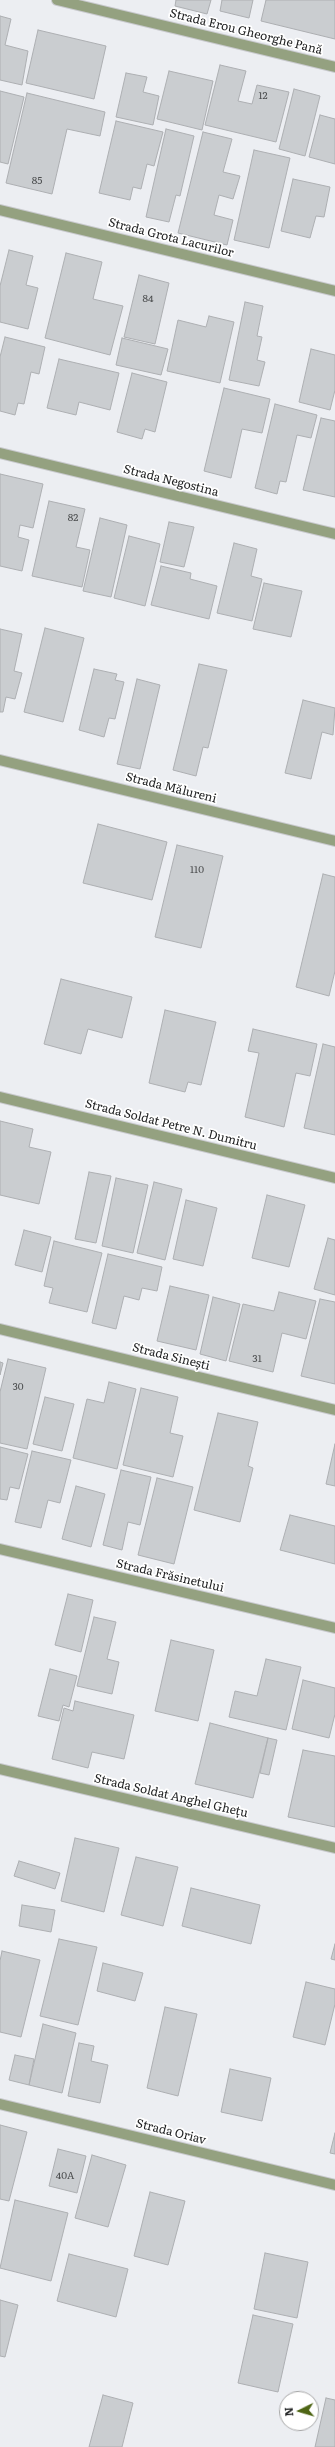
<!DOCTYPE html>
<html>
<head>
<meta charset="utf-8">
<style>
	body { margin:0 }
	#map { position:relative; width:335px; height:2447px; overflow:hidden; background:#eceef2; font-family:Literata,serif }
	canvas { display:block }
	.north { position:absolute; left:279px; top:2391px; width:40px; height:40px; box-sizing:border-box; background:#fff; border:1px solid #a7a7a7; border-radius:50%; rotate:265deg; font-size:11px; font-weight:700; line-height:16px; text-align:center; color:#222324 }
	.north::after { content:''; display:block; margin:auto; width:14px; height:18px; background:#4e6514; clip-path:polygon(50% 0,100% 100%,50% 72%,0 100%) }
</style>
</head>
<body>
<div id="map">
<canvas width="335" height="2447"></canvas>
<div class="north">N</div>
</div>
<script>
const ctx = document.querySelector('canvas').getContext('2d');
ctx.lineJoin = 'round';
function fillPath(path, color) { ctx.fillStyle = color; ctx.fill(path, 'evenodd'); }
const toPath = rows => new Path2D(rows.map(r => 'M' + r).join(''));
function stroke(path, color, width, dash) { ctx.strokeStyle = color; ctx.lineWidth = width; ctx.lineCap = dash ? 'butt' : 'round'; ctx.setLineDash(dash || []); ctx.stroke(path); }
function label(font, color, halo, rows, align = 'center') {
  ctx.font = font + ' Literata,serif'; ctx.lineWidth = 3.5; ctx.setLineDash([]); ctx.textBaseline = 'middle'; ctx.strokeStyle = halo; ctx.fillStyle = color; for (const [text, x, y, turn = 0] of rows) {
    ctx.save(); ctx.translate(x, y); ctx.rotate((+turn || 0) * Math.PI / 180); ctx.textAlign = isNaN(turn) ? turn : align; if (halo) ctx.strokeText(text, 0, 0); ctx.fillText(text, 0, 0); ctx.restore();
  }
}
const building = toPath([
	[176,0,211,0,207,14,175,6,176,0],
	[222,0,253,0,249,18,220,11,222,0],
	[266,0,335,0,335,39,261,21,266,0],
	[0,16,11,19,5,45,28,51,22,85,0,80,0,16],
	[38,30,106,46,94,99,26,83,38,30],
	[220,65,246,71,238,101,252,104,257,85,289,92,276,142,205,125,220,65],
	[169,71,213,81,202,130,157,119,169,71],
	[126,73,147,77,143,92,159,96,153,125,116,117,126,73],
	[294,89,320,96,305,156,279,149,294,89],
	[0,91,24,97,8,164,0,162,0,91],
	[27,93,105,112,100,136,67,129,52,194,6,183,27,93],
	[320,115,335,119,335,164,309,157,320,115],
	[116,121,163,132,154,166,147,164,141,189,133,187,130,200,99,193,116,121],
	[166,129,194,136,180,196,176,195,169,222,146,217,166,129],
	[203,132,232,139,223,172,240,176,233,199,219,195,214,215,233,220,227,245,178,233,203,132],
	[254,150,290,158,269,248,234,240,254,150],
	[293,179,330,187,324,217,316,216,310,238,281,231,293,179],
	[9,250,33,256,26,285,38,288,28,329,0,322,0,286,9,250],
	[66,253,102,262,93,299,123,306,110,355,45,338,66,253],
	[139,275,169,283,155,344,124,337,139,275],
	[245,302,263,306,257,336,262,337,257,360,265,362,259,386,229,380,245,302],
	[209,316,234,322,220,383,167,371,178,320,206,327,209,316],
	[5,337,45,347,39,374,31,372,24,404,18,403,15,415,0,411,0,357,5,337],
	[122,338,168,349,161,375,116,365,122,338],
	[311,349,335,355,335,390,330,410,299,402,311,349],
	[59,359,119,373,110,410,79,402,76,415,47,408,59,359],
	[132,373,167,382,155,432,145,429,142,439,117,432,132,373],
	[224,388,270,399,262,433,242,429,231,478,204,471,224,388],
	[275,404,317,415,311,438,297,435,286,482,280,481,277,494,255,488,275,404],
	[321,418,335,421,335,497,303,490,321,418],
	[0,474,43,484,33,528,20,525,18,537,29,540,22,571,0,566,0,474],
	[49,501,85,509,76,547,90,550,82,587,32,576,49,501],
	[100,518,127,525,111,597,83,591,100,518],
	[169,522,194,527,184,567,160,562,169,522],
	[129,536,160,544,145,606,114,598,129,536],
	[234,543,257,549,251,576,262,579,252,621,217,613,234,543],
	[161,566,191,573,190,579,217,586,209,619,151,605,161,566],
	[264,583,302,591,291,637,253,629,264,583],
	[45,628,84,638,63,722,24,712,45,628],
	[0,629,22,634,14,671,22,673,15,699,6,697,3,712,0,712,0,629],
	[199,664,227,670,208,748,203,747,196,776,173,770,199,664],
	[94,669,117,674,115,680,124,682,115,719,109,718,104,737,79,730,94,669],
	[137,679,160,685,140,769,117,764,137,679],
	[303,700,335,708,333,735,322,732,311,779,285,773,303,700],
	[98,824,167,842,152,900,83,883,98,824],
	[177,845,223,856,201,948,155,937,177,845],
	[323,874,335,877,335,971,329,996,296,987,323,874],
	[61,979,132,997,122,1038,88,1029,81,1054,44,1044,61,979],
	[165,1010,216,1022,201,1085,188,1082,185,1092,149,1083,165,1010],
	[253,1029,317,1044,310,1076,296,1073,284,1127,245,1117,259,1053,248,1051,253,1029],
	[323,1044,335,1047,335,1135,304,1128,323,1044],
	[0,1121,33,1129,29,1147,51,1152,39,1204,0,1195,0,1121],
	[89,1172,111,1176,96,1243,75,1239,89,1172],
	[116,1178,148,1185,133,1253,102,1246,116,1178],
	[154,1182,182,1189,165,1260,137,1253,154,1182],
	[267,1195,305,1205,289,1267,252,1258,267,1195],
	[186,1200,217,1208,203,1266,173,1259,186,1200],
	[24,1230,51,1237,42,1272,15,1265,24,1230],
	[328,1238,335,1240,335,1295,314,1289,328,1238],
	[54,1241,102,1253,87,1312,49,1303,53,1288,44,1286,54,1241],
	[108,1254,162,1267,157,1291,142,1288,139,1300,124,1296,116,1329,92,1323,108,1254],
	[170,1286,209,1295,196,1350,157,1341,170,1286],
	[279,1292,316,1301,306,1339,282,1333,273,1372,229,1361,243,1304,274,1311,279,1292],
	[213,1297,240,1304,226,1361,200,1354,213,1297],
	[320,1299,335,1302,335,1384,301,1376,320,1299],
	[8,1359,46,1368,27,1449,0,1443,0,1392,8,1359],
	[0,1362,3,1363,0,1375,0,1362],
	[109,1382,136,1389,117,1469,73,1458,87,1399,104,1403,109,1382],
	[141,1388,178,1397,170,1433,183,1436,173,1477,123,1465,141,1388],
	[45,1397,74,1404,62,1451,33,1444,45,1397],
	[218,1413,258,1422,248,1466,253,1468,240,1522,194,1510,218,1413],
	[335,1444,335,1486,326,1484,335,1444],
	[0,1447,28,1454,19,1489,10,1487,7,1500,0,1499,0,1447],
	[32,1451,71,1460,60,1503,48,1500,41,1528,15,1522,32,1451],
	[121,1470,151,1477,140,1525,128,1522,122,1550,103,1545,121,1470],
	[157,1478,193,1487,174,1564,138,1555,157,1478],
	[76,1486,105,1494,91,1547,62,1539,76,1486],
	[290,1515,335,1526,335,1564,280,1550,290,1515],
	[68,1594,93,1600,81,1652,55,1645,68,1594],
	[94,1617,116,1622,107,1659,119,1662,112,1694,77,1686,94,1617],
	[171,1640,214,1650,198,1721,155,1711,171,1640],
	[266,1659,301,1667,286,1730,229,1717,235,1691,257,1696,266,1659],
	[50,1669,77,1676,69,1707,63,1705,59,1721,38,1716,50,1669],
	[303,1680,335,1688,335,1714,329,1738,292,1729,303,1680],
	[75,1701,134,1715,124,1759,92,1752,88,1768,52,1759,64,1708,73,1711,75,1701],
	[210,1723,268,1738,253,1798,195,1784,210,1723],
	[268,1738,277,1740,269,1775,260,1773,268,1738],
	[303,1750,335,1756,335,1827,288,1817,303,1750],
	[75,1838,119,1848,104,1912,61,1901,75,1838],
	[136,1857,178,1867,163,1926,121,1915,136,1857],
	[19,1861,60,1873,55,1889,14,1876,19,1861],
	[191,1888,260,1905,251,1944,182,1926,191,1888],
	[22,1905,55,1910,51,1932,19,1926,22,1905],
	[59,1939,97,1947,78,2025,40,2016,59,1939],
	[335,1944,335,1960,331,1959,335,1944],
	[2,1951,40,1960,21,2037,0,2032,0,1961,2,1951],
	[103,1963,143,1973,135,2001,97,1991,103,1963],
	[306,1982,335,1989,335,2004,325,2045,293,2037,306,1982],
	[165,2007,197,2014,178,2096,147,2088,165,2007],
	[43,2024,76,2033,62,2093,29,2085,43,2024],
	[79,2043,94,2046,91,2061,108,2065,100,2103,68,2096,79,2043],
	[15,2055,34,2059,29,2085,9,2080,15,2055],
	[230,2069,271,2078,262,2121,221,2112,230,2069],
	[0,2125,27,2132,9,2201,0,2199,0,2125],
	[335,2133,335,2154,330,2153,335,2133],
	[58,2149,86,2156,77,2193,49,2186,58,2149],
	[92,2155,126,2165,108,2227,75,2218,92,2155],
	[150,2192,185,2201,168,2265,134,2256,150,2192],
	[15,2200,68,2213,51,2281,0,2268,15,2200],
	[265,2253,308,2262,297,2318,254,2309,265,2253],
	[69,2254,128,2269,116,2317,57,2301,69,2254],
	[0,2300,18,2305,5,2357,0,2356,0,2300],
	[253,2315,293,2324,278,2392,238,2383,253,2315],
	[103,2395,133,2403,122,2447,89,2447,103,2395],
	[326,2398,335,2400,335,2447,315,2447,326,2398]
]);
const minor = toPath([
	[57,0,335,67],
	[0,210,335,291],
	[0,453,335,534],
	[0,760,335,841],
	[0,1097,335,1178],
	[0,1329,335,1410],
	[0,1549,335,1628],
	[0,1769,335,1848],
	[0,2104,335,2185]
]);
const numberNames = [
	["12",263,96],
	["85",37,181],
	["84",148,299],
	["82",73,518],
	["110",197,870],
	["31",257,1359],
	["30",18,1387],
	["40A",65,2176]
];
const streetNames = [
	["Strada Erou Gheorghe Pană",246,32,14],
	["Strada Grota Lacurilor",171,238,14],
	["Strada Negostina",171,481,14],
	["Strada Mălureni",171,788,14],
	["Strada Soldat Petre N. Dumitru",171,1125,14],
	["Strada Sinești",171,1357,14],
	["Strada Frăsinetului",170,1576,13],
	["Strada Soldat Anghel Ghețu",171,1796,13],
	["Strada Oriav",171,2132,14]
];
fillPath(building, '#cacdd0');
stroke(building, '#adafb2', 1);
stroke(minor, '#c8c9cd', 12);
stroke(minor, '#94a180', 10);
label('10px', '#4c4e4f', null, numberNames);
label('12px', '#222324', '#fff', streetNames);
</script>
</body>
</html>
